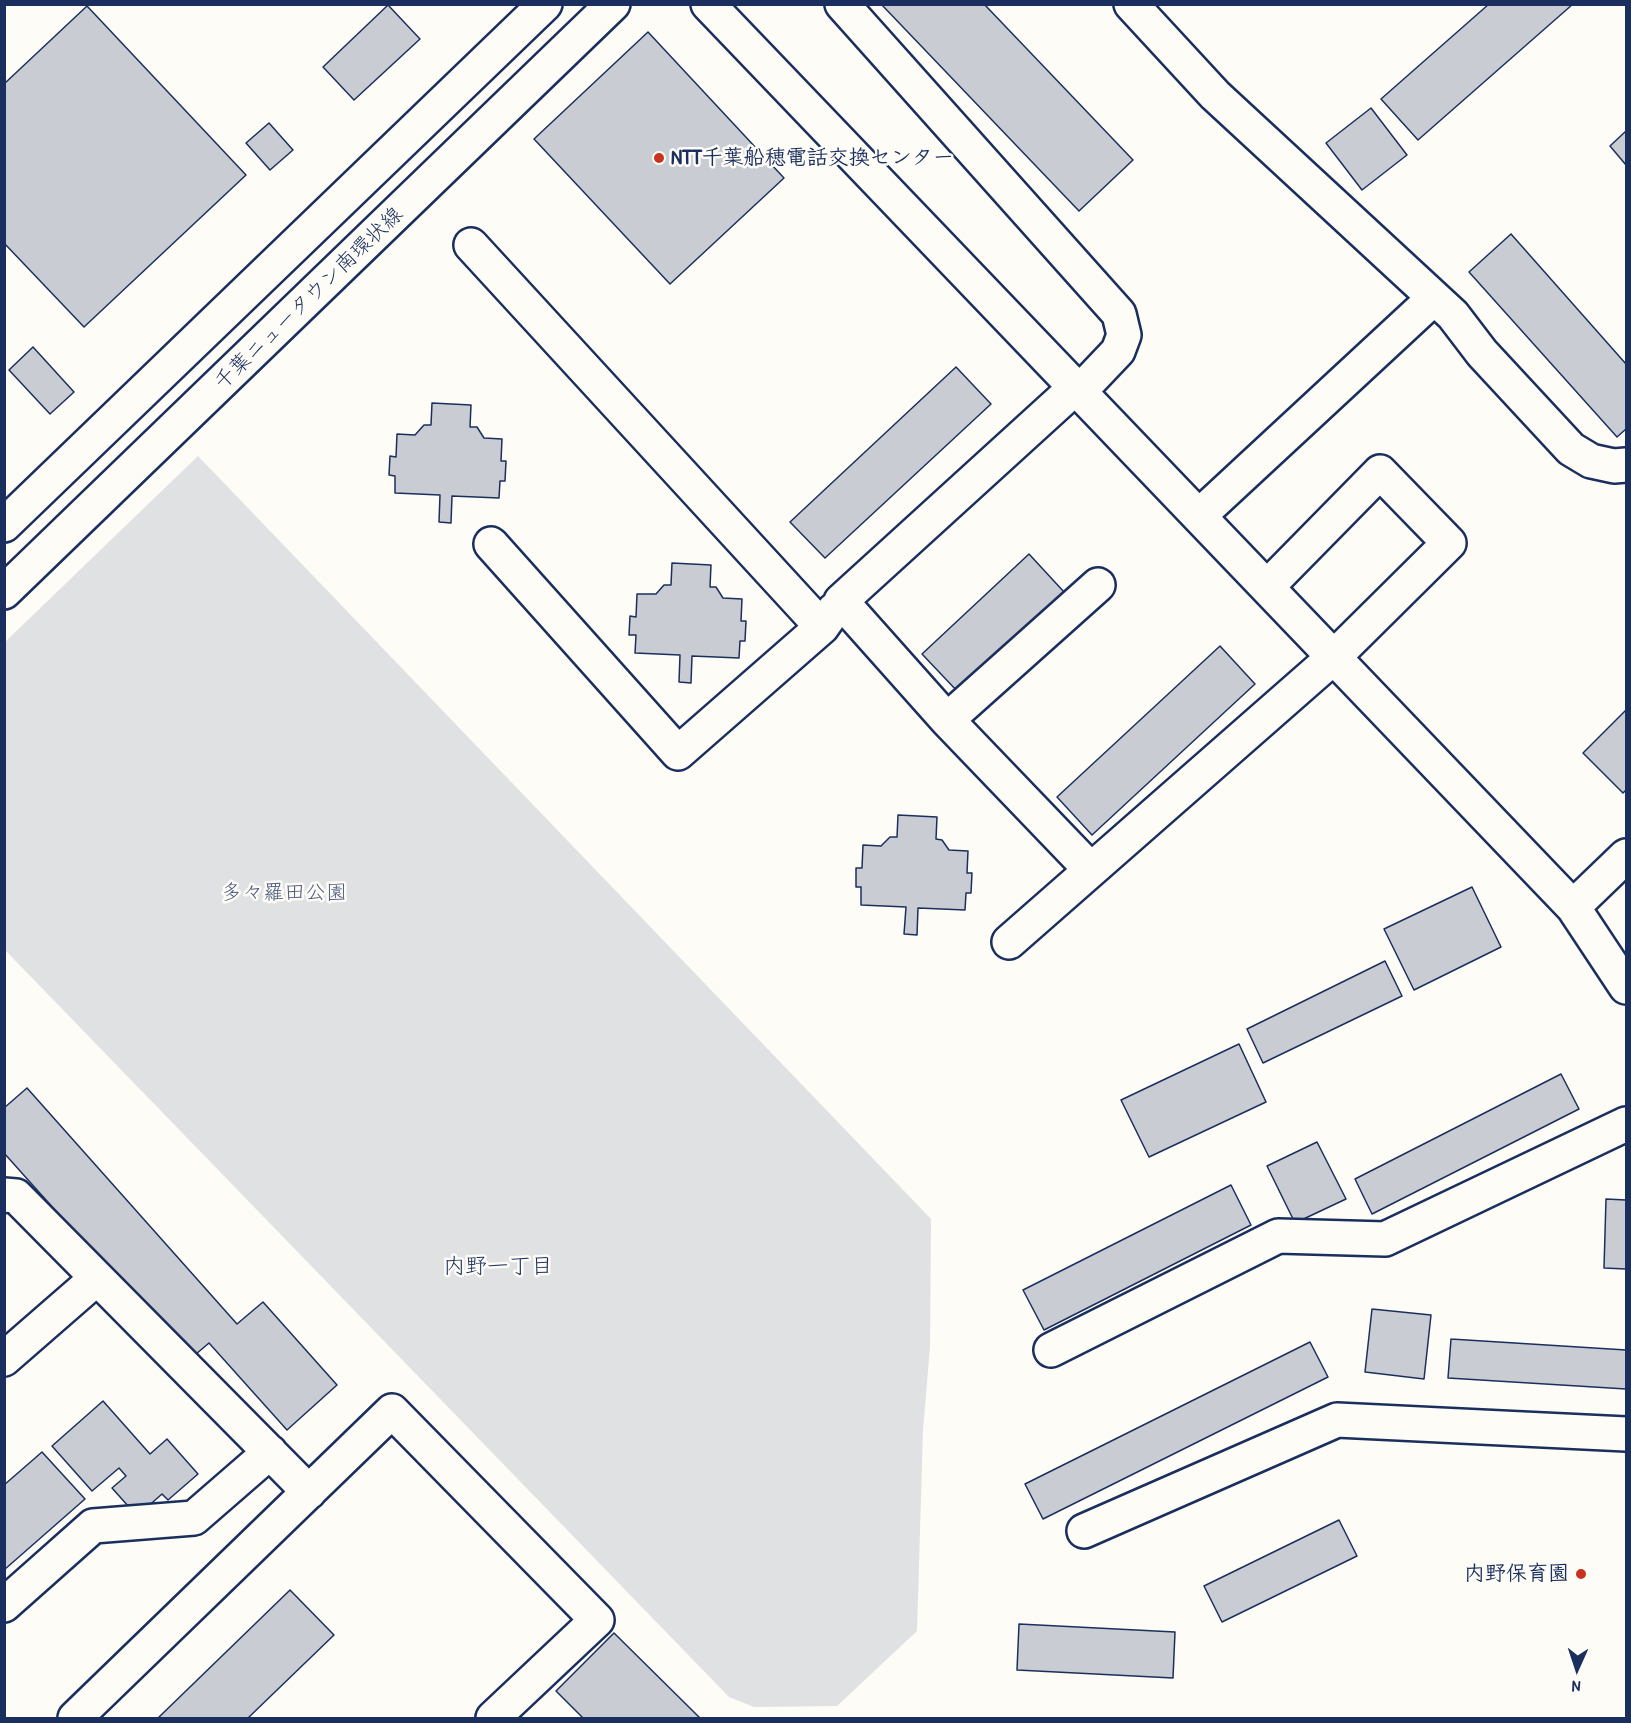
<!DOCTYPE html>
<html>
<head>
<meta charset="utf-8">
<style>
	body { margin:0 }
	#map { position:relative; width:1631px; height:1723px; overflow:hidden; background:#fdfcf7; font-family:"Patrick Hand",sans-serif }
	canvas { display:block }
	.frame { position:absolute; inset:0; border:6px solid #1b2f5e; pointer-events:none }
	.north { position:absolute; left:1547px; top:1639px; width:60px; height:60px; -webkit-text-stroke:4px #fdfcf7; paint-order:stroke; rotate:183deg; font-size:16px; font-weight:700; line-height:24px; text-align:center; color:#1b2f5e }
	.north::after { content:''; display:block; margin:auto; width:21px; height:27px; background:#1b2f5e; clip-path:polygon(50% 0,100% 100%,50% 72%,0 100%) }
</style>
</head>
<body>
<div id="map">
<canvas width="1631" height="1723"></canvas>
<div class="frame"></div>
<div class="north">N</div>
</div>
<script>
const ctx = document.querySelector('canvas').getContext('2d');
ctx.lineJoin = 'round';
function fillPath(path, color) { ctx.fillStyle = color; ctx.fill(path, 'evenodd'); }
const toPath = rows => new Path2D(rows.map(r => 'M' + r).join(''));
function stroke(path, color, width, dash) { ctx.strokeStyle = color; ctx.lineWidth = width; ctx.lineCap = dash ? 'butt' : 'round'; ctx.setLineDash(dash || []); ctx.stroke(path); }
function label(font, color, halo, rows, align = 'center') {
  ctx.font = font + ' "Patrick Hand","Klee One",sans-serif'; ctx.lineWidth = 5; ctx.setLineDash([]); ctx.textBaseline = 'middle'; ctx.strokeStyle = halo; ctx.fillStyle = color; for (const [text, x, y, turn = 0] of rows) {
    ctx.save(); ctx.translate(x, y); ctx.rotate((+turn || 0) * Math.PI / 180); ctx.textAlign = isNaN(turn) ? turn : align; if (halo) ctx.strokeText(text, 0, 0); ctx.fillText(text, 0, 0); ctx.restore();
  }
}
const green = toPath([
	[198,456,931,1219,930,1347,923,1430,917,1631,837,1706,754,1707,729,1697,5,950,5,642]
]);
const building = toPath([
	[881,4,984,4,1133,160,1079,211,881,4],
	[1489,4,1573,4,1418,140,1381,99,1489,4],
	[388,5,420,39,354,100,323,67,388,5],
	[87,6,246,175,84,327,4,243,4,84,87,6],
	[648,32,784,178,670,284,534,139,648,32],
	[1371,108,1407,155,1362,190,1326,143,1371,108],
	[269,123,293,150,270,170,246,143,269,123],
	[1626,131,1626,165,1610,146,1626,131],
	[1511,234,1626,364,1626,429,1617,437,1469,272,1511,234],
	[33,347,74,392,50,414,9,370,33,347],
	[956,367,991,404,825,558,790,522,956,367],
	[432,403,471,405,470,427,477,427,484,438,502,439,501,461,506,461,505,481,500,481,499,498,452,496,451,523,439,522,440,495,395,493,395,476,389,475,390,456,396,457,397,434,415,435,424,425,431,425,432,403],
	[1029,554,1065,593,958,692,922,654,1029,554],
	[672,563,711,565,710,587,716,587,723,598,742,599,741,621,746,621,745,641,740,641,739,658,692,656,691,683,679,682,680,655,635,653,636,635,629,635,630,616,636,617,637,594,656,594,664,585,671,585,672,563],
	[1220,646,1255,684,1092,835,1057,797,1220,646],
	[1626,710,1626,790,1623,793,1583,753,1626,710],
	[898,815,937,817,936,839,942,840,949,850,968,851,967,873,972,873,971,893,966,893,965,910,918,908,917,935,904,934,906,907,861,905,861,887,856,887,856,868,862,868,863,845,881,846,890,837,897,837,898,815],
	[1472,887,1501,947,1414,990,1384,929,1472,887],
	[1385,961,1402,996,1263,1063,1247,1029,1385,961],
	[1239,1044,1266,1102,1149,1157,1121,1100,1239,1044],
	[1561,1074,1579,1109,1372,1214,1355,1179,1561,1074],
	[27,1088,237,1324,263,1302,337,1385,287,1430,209,1343,189,1360,4,1153,4,1108,27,1088],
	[1317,1142,1346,1199,1295,1223,1267,1166,1317,1142],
	[1231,1185,1251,1225,1044,1330,1023,1290,1231,1185],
	[1606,1199,1626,1200,1626,1269,1604,1268,1606,1199],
	[1372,1309,1431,1315,1424,1379,1365,1372,1372,1309],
	[1451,1339,1626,1350,1626,1389,1448,1378,1451,1339],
	[1310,1342,1328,1377,1043,1519,1025,1484,1310,1342],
	[103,1401,150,1454,167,1439,198,1474,168,1500,162,1494,137,1516,112,1488,126,1476,119,1468,92,1491,52,1446,103,1401],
	[42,1452,85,1499,4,1570,4,1485,42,1452],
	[1339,1520,1357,1556,1222,1622,1204,1586,1339,1520],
	[290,1590,334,1635,248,1718,158,1718,290,1590],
	[1019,1624,1175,1632,1173,1678,1017,1670,1019,1624],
	[614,1633,700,1718,583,1718,556,1691,614,1633]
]);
const minor = toPath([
	[708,4,1573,907,1626,987],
	[842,4,1119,314,1124,335,1118,351,1080,391],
	[1131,4,1215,95,1453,315,1482,353,1571,449,1591,461,1614,466,1626,465],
	[471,245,822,627],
	[1076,387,841,601,947,720,1091,870],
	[1200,515,1434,298],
	[491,544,678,753,822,627,834,610],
	[947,720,1098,585],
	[1573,907,1626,856],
	[1009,942,1335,656,1449,543,1380,472,1268,586],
	[4,1195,16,1196,309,1492],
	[1051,1350,1278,1236,1385,1239,1626,1124],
	[4,1359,97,1278],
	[1084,1531,1337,1420,1626,1434],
	[4,1605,93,1526,194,1518,270,1452],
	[75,1718,392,1411,597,1620,493,1718]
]);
const major = toPath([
	[4,525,545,4],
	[4,592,613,4]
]);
const markers = [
	[659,158,6,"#c8321e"],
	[1581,1574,6,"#c8321e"]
];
const poiNames = [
	["NTT千葉船穂電話交換センター",671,158],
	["内野保育園",1569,1574,"right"]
];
const streetNames = [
	["千葉ニュータウン南環状線",309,299,-44]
];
const parkNames = [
	["多々羅田公園",284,893]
];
const neighbourhoodNames = [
	["内野一丁目",498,1267]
];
fillPath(green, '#e0e1e3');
fillPath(building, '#c9ccd3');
stroke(building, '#1b2f5e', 1.5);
stroke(minor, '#1b2f5e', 38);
stroke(major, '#1b2f5e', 38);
stroke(minor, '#fdfcf7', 33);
stroke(major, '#fdfcf7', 33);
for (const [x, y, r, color] of markers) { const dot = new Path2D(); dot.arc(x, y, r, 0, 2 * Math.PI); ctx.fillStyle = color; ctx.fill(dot); stroke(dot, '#fdfcf7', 2); }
label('bold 21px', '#1b2f5e', '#fdfcf7', poiNames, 'left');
label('21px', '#1b2f5e', '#fdfcf7', streetNames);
label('21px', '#4c5c7f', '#fdfcf7', parkNames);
label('22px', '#1b2f5e', '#fdfcf7', neighbourhoodNames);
</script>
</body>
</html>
